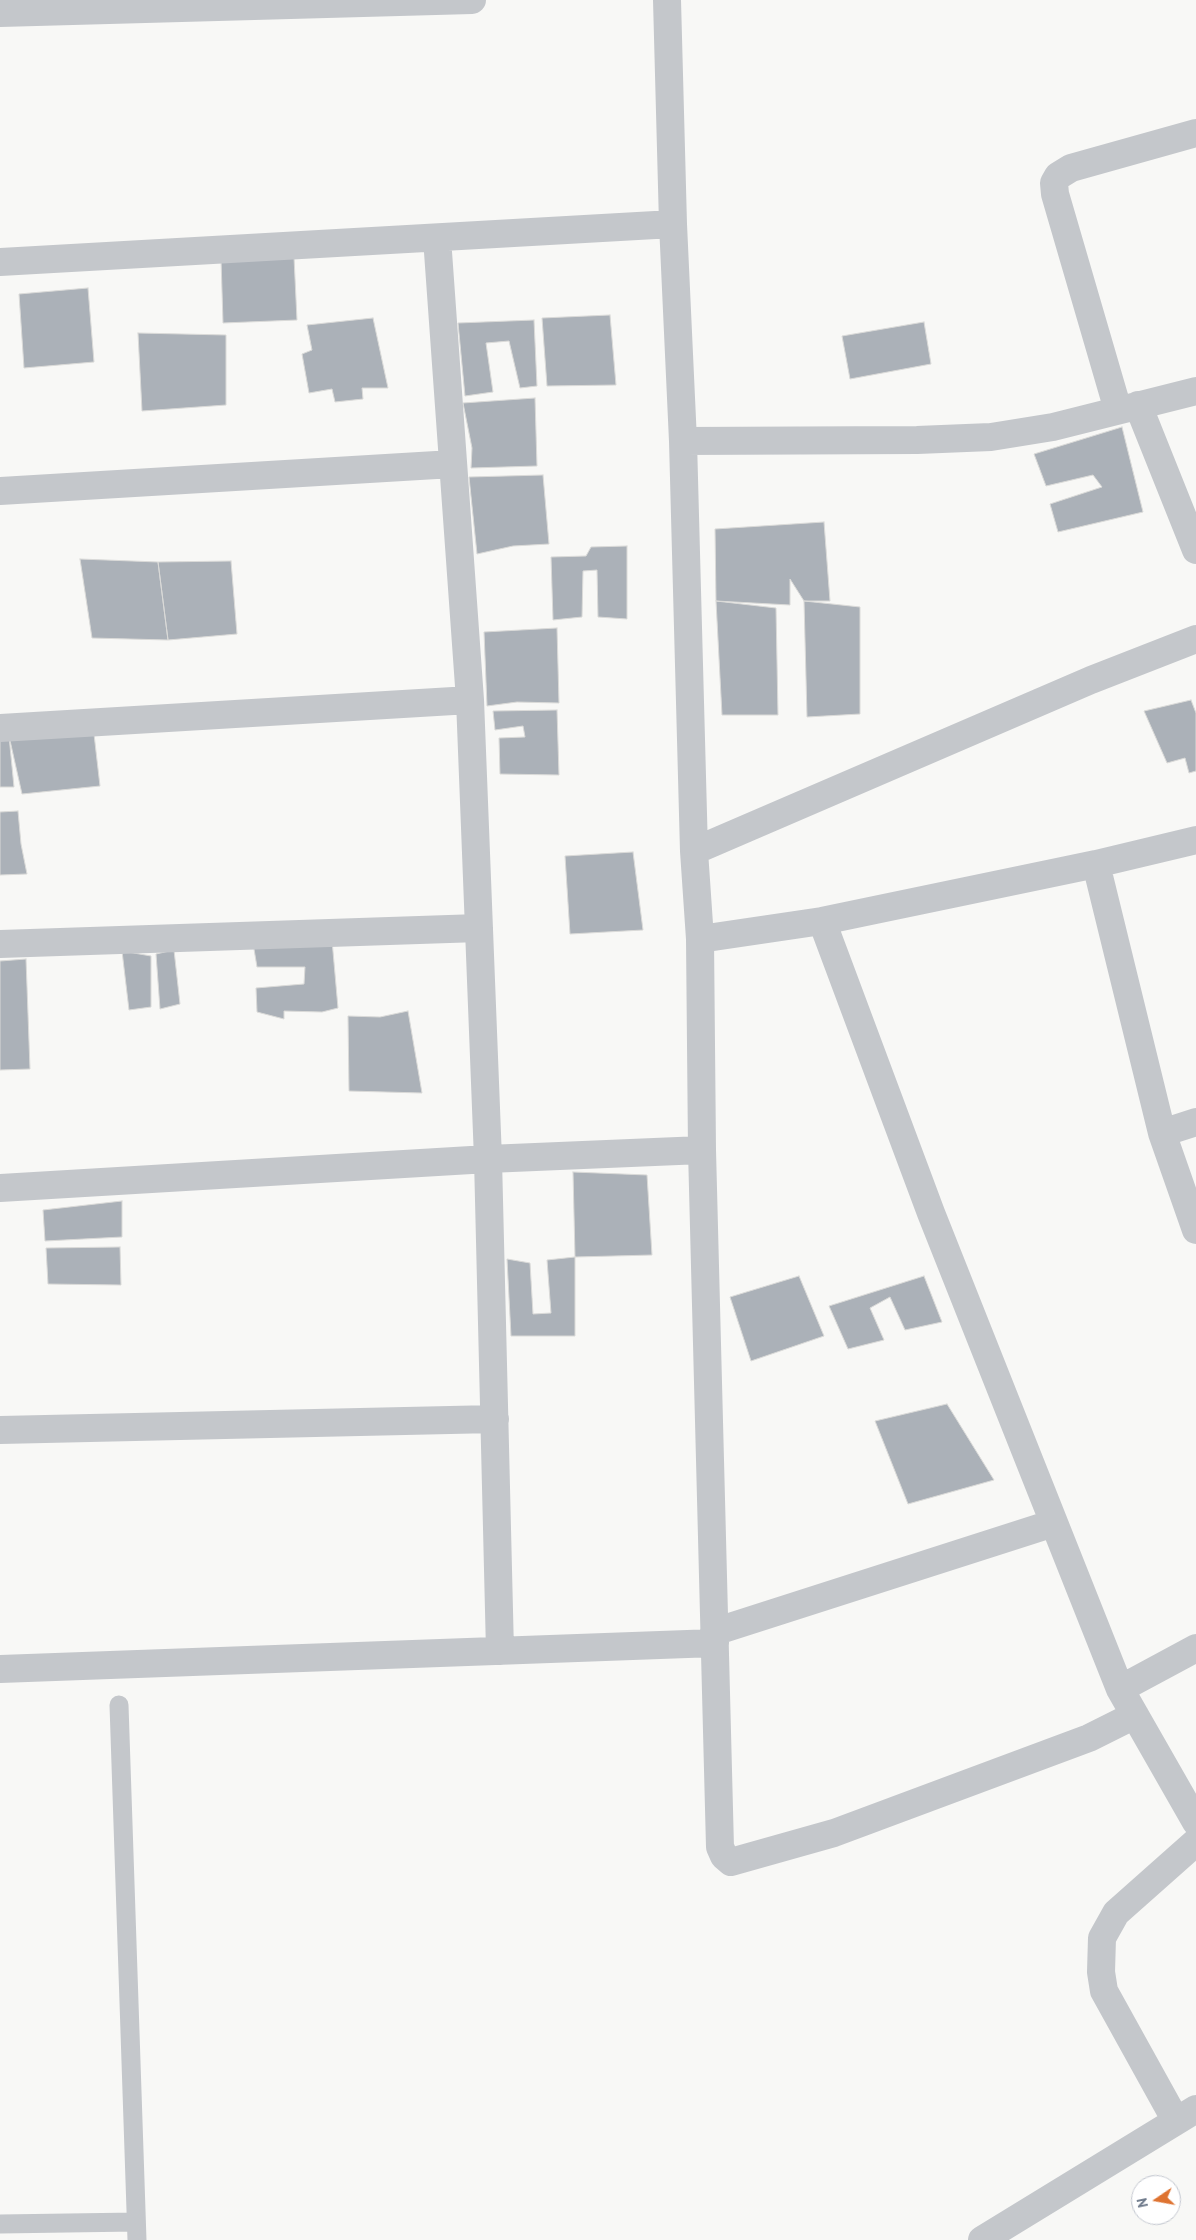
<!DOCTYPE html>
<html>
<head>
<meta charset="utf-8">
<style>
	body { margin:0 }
	#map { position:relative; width:1196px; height:2240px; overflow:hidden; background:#f8f8f6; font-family:"PT Sans",sans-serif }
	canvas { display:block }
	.north { position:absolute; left:1131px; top:2175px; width:50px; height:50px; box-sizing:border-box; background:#fff; border:1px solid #c3c7cf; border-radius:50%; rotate:258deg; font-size:14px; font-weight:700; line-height:20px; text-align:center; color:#687486 }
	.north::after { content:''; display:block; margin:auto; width:18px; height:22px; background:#de7331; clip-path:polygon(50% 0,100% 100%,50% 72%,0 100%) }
</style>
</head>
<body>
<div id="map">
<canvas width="1196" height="2240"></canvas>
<div class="north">N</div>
</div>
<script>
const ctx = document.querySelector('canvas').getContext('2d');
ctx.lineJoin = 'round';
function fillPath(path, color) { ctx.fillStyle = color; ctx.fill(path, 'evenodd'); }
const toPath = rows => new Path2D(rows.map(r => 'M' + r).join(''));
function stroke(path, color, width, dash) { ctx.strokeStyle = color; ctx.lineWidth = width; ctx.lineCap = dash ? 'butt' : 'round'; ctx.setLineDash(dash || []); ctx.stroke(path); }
const building = toPath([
	[294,257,297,320,223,323,221,259,294,257],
	[88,288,94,362,24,368,19,294,88,288],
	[610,315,616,385,547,386,542,318,610,315],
	[373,318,388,388,362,388,363,399,335,402,332,389,309,393,302,354,312,350,307,325,373,318],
	[534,320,537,386,520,388,509,341,486,343,493,392,465,396,458,323,534,320],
	[924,322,931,364,850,379,842,336,924,322],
	[138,333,226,335,226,405,142,411,138,333],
	[535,398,537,466,471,468,472,448,463,403,535,398],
	[1122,427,1143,512,1058,532,1050,504,1102,487,1093,475,1046,486,1034,454,1122,427],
	[543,475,549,544,513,546,477,554,469,477,543,475],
	[824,522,830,601,804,601,790,579,790,605,716,601,715,529,824,522],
	[627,546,627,619,598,617,597,570,583,571,582,617,553,620,551,557,586,556,591,547,627,546],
	[80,559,158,562,168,640,92,638,80,559],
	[231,561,237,634,168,640,158,562,231,561],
	[716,601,776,608,778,715,722,715,716,601],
	[804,601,860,607,860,714,807,717,804,601],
	[557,628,559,703,517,702,487,706,484,632,557,628],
	[1191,700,1196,713,1196,771,1189,773,1185,758,1167,763,1144,711,1191,700],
	[557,710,559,775,500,774,499,738,525,737,523,726,495,730,493,711,557,710],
	[94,734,100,786,22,794,9,736,94,734],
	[0,736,9,736,14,787,0,787,0,736],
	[18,811,21,844,27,874,0,875,0,812,18,811],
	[633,852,643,930,570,934,565,856,633,852],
	[332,940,338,1008,322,1012,284,1011,284,1019,257,1012,256,988,304,984,305,967,257,967,253,943,332,940],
	[174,950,180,1004,160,1009,156,954,174,950],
	[122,951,151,956,151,1007,129,1010,122,951],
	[26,959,30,1069,0,1070,0,961,26,959],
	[408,1011,422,1093,349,1091,348,1016,380,1017,408,1011],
	[573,1172,647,1175,652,1255,575,1257,573,1172],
	[122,1201,122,1237,45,1241,43,1210,122,1201],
	[120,1247,121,1285,48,1284,46,1248,120,1247],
	[575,1257,575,1336,511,1336,507,1259,530,1263,533,1314,551,1313,547,1260,575,1257],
	[799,1276,824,1336,751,1361,730,1297,799,1276],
	[924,1276,942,1322,905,1330,890,1297,870,1308,884,1340,848,1349,829,1306,924,1276],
	[947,1404,994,1480,908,1504,875,1421,947,1404]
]);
const lane = toPath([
	[119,1705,137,2240],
	[0,2224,136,2222]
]);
const street = toPath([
	[667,0,673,224,683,441,694,851,700,939,702,1150,720,1847,724,1856,731,1862,834,1833,1089,1738,1135,1715],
	[0,13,472,0],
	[437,238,470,700,488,1159,500,1651],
	[0,262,673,224],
	[1138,405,1196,550],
	[1118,410,1055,194,1054,183,1058,176,1071,168,1196,133],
	[683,441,917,440,991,437,1053,427,1196,391],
	[0,491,453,464],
	[0,728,470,700],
	[694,851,1091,680,1196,639],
	[1096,864,1162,1133,1196,1230],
	[822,921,931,1213,1120,1689,1196,1822],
	[700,939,822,921,1096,864,1196,840],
	[0,944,479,928],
	[1162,1133,1196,1122],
	[0,1188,488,1159,702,1150],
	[0,1430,495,1419],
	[714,1632,1054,1523],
	[0,1669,715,1643],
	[1120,1689,1196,1648],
	[1176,2121,1104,1991,1101,1972,1102,1938,1116,1913,1196,1842],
	[982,2240,1196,2109]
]);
fillPath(building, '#abb1b8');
stroke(building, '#dadad8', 1);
stroke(lane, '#c4c7cb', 19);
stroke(street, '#c4c7cb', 28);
</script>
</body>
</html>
